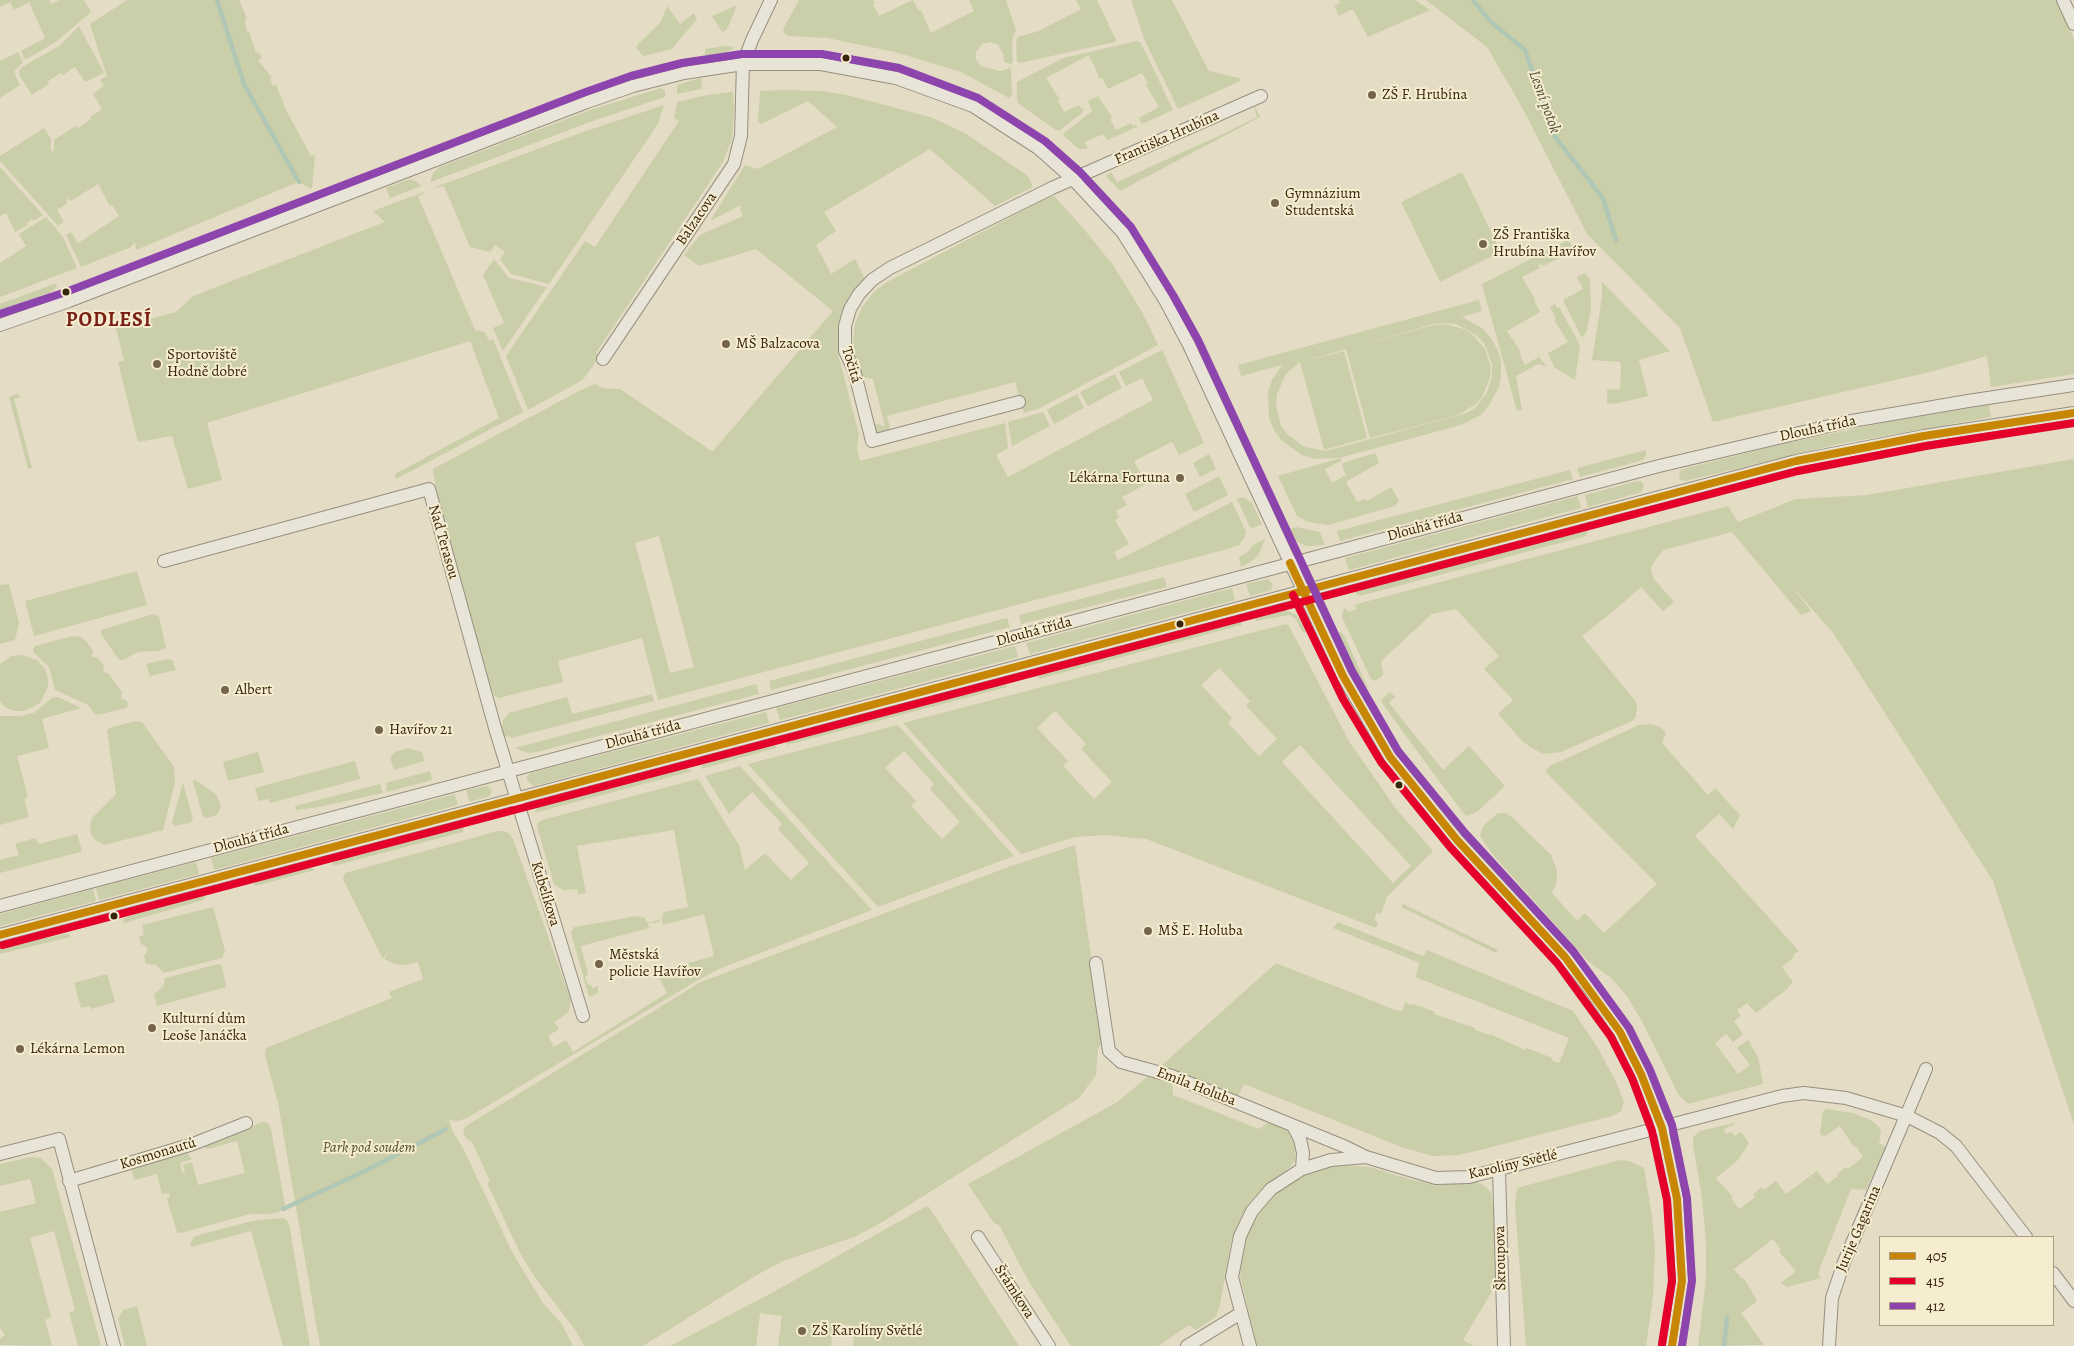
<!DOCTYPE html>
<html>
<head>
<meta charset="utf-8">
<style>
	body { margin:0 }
	#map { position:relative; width:2074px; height:1346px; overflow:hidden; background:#e4dcc4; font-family:Alegreya,serif }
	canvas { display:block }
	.legend { position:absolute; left:1879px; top:1236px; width:175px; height:90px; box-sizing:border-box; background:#f6edd0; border:1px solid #aa9d82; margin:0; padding:6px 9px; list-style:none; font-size:15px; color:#37240c }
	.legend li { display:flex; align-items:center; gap:10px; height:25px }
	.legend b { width:25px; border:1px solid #aa9d82 }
</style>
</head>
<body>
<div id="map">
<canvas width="2074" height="1346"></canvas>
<ul class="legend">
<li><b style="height:6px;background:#c78603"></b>405</li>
<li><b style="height:6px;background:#e4002b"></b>415</li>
<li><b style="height:6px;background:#8e44ad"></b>412</li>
</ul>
</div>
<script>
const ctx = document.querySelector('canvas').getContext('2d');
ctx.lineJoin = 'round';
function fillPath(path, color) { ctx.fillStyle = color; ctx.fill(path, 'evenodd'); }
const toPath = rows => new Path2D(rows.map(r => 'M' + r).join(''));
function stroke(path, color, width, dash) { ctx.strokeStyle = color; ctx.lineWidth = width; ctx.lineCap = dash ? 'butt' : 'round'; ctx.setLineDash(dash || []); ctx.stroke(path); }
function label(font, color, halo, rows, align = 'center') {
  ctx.font = font + ' Alegreya,serif'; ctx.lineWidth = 4; ctx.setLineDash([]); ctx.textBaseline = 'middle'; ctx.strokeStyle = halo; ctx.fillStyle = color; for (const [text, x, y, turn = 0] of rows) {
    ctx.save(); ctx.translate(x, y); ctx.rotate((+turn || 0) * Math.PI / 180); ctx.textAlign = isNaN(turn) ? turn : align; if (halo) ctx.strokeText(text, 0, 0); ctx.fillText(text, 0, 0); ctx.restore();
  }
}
const green = toPath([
	[0,0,49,0,52,4,59,0,84,0,91,12,56,42,25,60,21,51,45,38,29,2,14,10,10,2,0,7],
	[127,0,239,0,247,18,245,19,247,32,249,32,256,53,258,52,262,58,258,60,272,78,270,79,273,86,276,85,287,112,311,156,315,155,312,189,298,182,136,250,135,242,131,247,81,267,66,235,71,232,78,243,119,216,112,205,110,206,98,184,71,201,69,199,66,200,68,203,57,210,64,222,58,226,0,161,0,156,44,128,51,139,51,152,54,150,54,140,76,126,78,128,91,119,90,117,102,109,93,94,104,86,100,80,106,76,108,80,90,24],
	[799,0,873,0,875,3,873,4,879,16,913,0,919,11,921,10,931,33,974,11,969,0,1006,0,1016,30,1012,40,1013,61,1011,64,1004,62,1003,54,998,45,991,42,982,44,976,52,976,59,981,66,1000,71,1011,68,1012,95,1009,98,961,72,895,52,827,38,789,36,784,33,783,29],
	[1076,0,1097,0,1116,40,1115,42,1020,63,1017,61,1016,42,1018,37,1039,31,1081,9],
	[1131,0,1172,0,1209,71,1239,78,1240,81,1178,109,1145,41],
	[1339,0,1415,0,1430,10,1368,37,1353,9,1339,16,1334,6,1340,3],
	[1426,0,2058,0,2074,39,2074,374,1991,387,1987,356,1930,372,1713,422,1680,328,1587,234,1523,109,1487,47],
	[737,5,730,23,726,30,722,32,712,16],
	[667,6,680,24,694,13,697,19,672,49,643,56,636,48,638,44,661,22],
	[79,26,104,73,85,82,75,67,63,75,61,73,48,81,49,84,32,95,19,75,19,71,22,67,59,46],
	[1137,41,1141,43,1173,110,1142,124,1139,118,1159,107,1146,85,1148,84,1142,73,1108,89,1102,78,1100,79,1089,55,1046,78,1060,100,1058,101,1064,112,1079,105,1081,109,1084,108,1082,113,1060,130,1056,130,1019,104,1017,100,1017,82,1063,58],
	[725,46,735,47,722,56,705,60,705,49],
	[18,52,23,62,14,71,20,85,0,98,0,61],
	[701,78,702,89,677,94,677,86,680,84],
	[661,88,665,91,665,97,590,122,431,182,431,178,434,172,440,167,590,110],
	[782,90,822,91,847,95,930,117,965,133,1028,176,1033,187,995,206,930,149,824,212,836,231,816,245,831,274,855,259,866,281,841,323,838,342,838,354,859,434,857,447,860,461,1005,423,1008,448,996,455,1008,477,1153,400,1142,378,1126,386,1119,372,1162,350,1204,443,1179,455,1172,442,1134,461,1146,484,1122,497,1127,505,1116,511,1119,518,1115,520,1129,544,1114,552,1118,560,1232,502,1246,532,1245,537,1239,545,1224,550,658,700,642,638,558,661,563,682,498,698,494,695,489,682,437,495,433,469,579,391,595,384,602,388,620,389,710,450,713,451,833,311,756,249,699,266,684,255,700,235,743,216,740,210,741,205,710,221,745,165,758,169,837,127,808,101,761,124,758,122,760,91],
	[659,536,694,667,670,673,635,543],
	[733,92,734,109,732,139,723,162,596,353,600,356,585,377,579,382,528,410,506,356,585,241,595,247,679,121,674,118,677,102,707,95],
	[1098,96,1112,117,1110,119,1116,130,1131,123,1133,126,1136,125,1137,127,1107,140,1103,134,1085,142,1088,149,1079,149,1064,136,1064,133,1092,111,1088,101],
	[664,105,658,124,549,284,511,274,500,259,505,252,495,245,490,252,470,247,444,186,433,188,583,132],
	[1255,107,1260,117,1120,191,1106,176,1111,172,1117,182,1225,133,1257,117,1254,108],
	[0,167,43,215,33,221,32,219,27,223,28,225,15,232,6,213,0,216],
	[1462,172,1501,252,1440,282,1401,202],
	[410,179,417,182,421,186,390,198,386,188],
	[424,192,425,193,418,196,475,330,485,332,489,341,493,339,523,412,396,479,395,474,499,418,470,341,207,423,222,480,188,489,172,436,138,442,118,362,124,361,116,328,176,312,193,296,385,222,373,211],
	[1054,196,1083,228,1113,265,1142,312,1158,345,1040,408,1024,413,1015,382,887,416,890,428,889,431,877,434,871,423,885,426,873,379,859,376,853,343,855,324,862,307,874,292,887,282,1043,200],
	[46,217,63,237,77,268,0,297,0,263,26,246,19,234],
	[1568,240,1575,250,1543,266,1541,264,1538,265,1540,268,1522,277,1535,299,1534,300,1540,312,1507,331,1521,352,1519,353,1525,365,1539,357,1547,367,1538,364,1516,376,1522,410,1517,411,1482,284],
	[494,259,509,278,547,287,503,351,493,328,504,323,483,275],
	[1585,273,1590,280,1591,309,1587,330,1583,337,1581,336,1563,300,1583,289,1577,277],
	[1602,282,1670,351,1639,360,1648,396,1614,404,1607,403,1607,390,1620,389,1621,366,1620,362,1592,360,1602,297],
	[54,284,58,286,40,301,0,315,0,304],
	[1479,300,1482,311,1462,317,1482,328,1491,338,1498,350,1501,363,1501,377,1499,387,1488,407,1481,415,1461,425,1339,458,1314,459,1302,455,1281,440,1274,430,1269,418,1268,392,1272,380,1282,365,1241,376,1238,365],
	[1445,323,1456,324,1476,335,1484,343,1492,364,1492,376,1487,393,1475,408,1467,413,1326,451,1305,447,1288,435,1281,426,1276,405,1277,394,1286,374,1300,362,1324,450,1367,438,1344,351,1301,362,1434,324],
	[1555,304,1557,308,1559,307,1580,345,1575,380,1554,367,1548,353,1568,342,1554,320,1556,319,1550,307],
	[1444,324,1464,329,1472,334,1485,349,1491,368,1490,378,1482,397,1476,404,1458,415,1370,438,1346,349,1434,325],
	[1115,374,1122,388,1088,406,1080,392],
	[17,394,21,397,14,399,32,468,28,469,9,397],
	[1077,394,1084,408,1054,424,1047,410],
	[1989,405,1991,417,1839,444,1685,481,1681,480,1679,476,1680,471,1683,469,1782,444,1897,420],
	[1043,412,1050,426,1012,446,1008,422],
	[1646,450,1646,455,1643,460,1580,477,1577,468],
	[1375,453,1379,463,1346,482,1357,502,1366,499,1367,501,1391,487,1399,501,1395,506,1328,525,1308,522,1297,516,1278,476,1341,458,1341,461,1325,469,1332,483,1346,475,1342,465,1343,463],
	[1209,454,1216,469,1200,477,1193,463],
	[2074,459,2074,1125,1993,881,1834,634,1789,583,1811,611,1801,615,1732,532,1664,550,1659,555,1651,567,1652,574,1654,579,1674,602,1663,611,1641,587,1616,609,1582,636,1633,698,1637,704,1636,717,1632,721,1561,752,1543,754,1532,748,1523,742,1498,714,1513,700,1484,669,1499,656,1456,609,1432,614,1381,661,1383,675,1375,681,1371,679,1342,617,1343,610,1346,608,1348,612,1356,609,1355,604,1357,604,1728,506,1738,522,1796,499,1867,495],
	[1570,470,1573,479,1340,541,1337,531],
	[1219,476,1228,495,1194,512,1185,494],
	[1637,481,1641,481,1644,486,1642,492,1588,507,1585,495],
	[1578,496,1581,508,1349,570,1345,558],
	[1243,497,1252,503,1262,524,1253,528,1250,527,1237,499],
	[1586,525,1588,532,1586,536,1360,596,1355,593,1353,586],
	[1296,527,1320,532,1325,545,1306,546,1291,538,1285,531],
	[1265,539,1260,552,1255,559,1241,567,1239,557,1248,552,1254,544],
	[137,571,147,605,34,636,25,601],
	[1164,577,1167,587,1021,624,1019,615],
	[1268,579,1273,584,1271,590,1250,596,1246,584],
	[9,584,19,623,15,640,0,644,0,585],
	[1232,588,1235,600,1030,654,1026,643],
	[1272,609,1282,609,1295,614,1310,631,1303,633,1295,618,1289,615,1256,621,1254,613],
	[153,614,159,617,166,648,158,651,138,652,123,660,119,660,101,634,101,630],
	[1239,617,1242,625,1039,679,1037,671],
	[1007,618,1010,627,771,690,769,681],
	[1286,624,1289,626,1350,743,1397,810,1433,851,1387,897,1381,914,1377,913,1374,920,1378,922,1376,928,1146,839,1104,835,1075,837,1021,854,903,723],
	[1219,668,1250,701,1246,706,1277,739,1259,756,1228,723,1232,718,1201,685],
	[1055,711,1086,744,1081,749,1112,782,1094,799,1063,766,1068,761,1037,728],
	[1300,745,1411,866,1393,883,1282,762],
	[1341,632,1345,637,1368,688,1360,687,1354,680,1332,635],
	[72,636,81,637,86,641,93,651,92,657,98,658,104,666,103,672,108,673,122,692,121,698,127,701,128,705,126,708,98,715,94,713,88,705,55,690,49,667,34,653,33,649,35,646],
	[1015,646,1018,657,780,720,776,708],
	[22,655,37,660,45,669,48,678,48,687,40,703,24,711,15,711,6,708,0,702,0,664,11,656],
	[167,659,172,660,176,670,150,676,146,664],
	[1005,680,1007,687,787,745,785,738],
	[756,684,759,694,537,752,527,753,515,748],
	[1390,692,1395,697,1389,703,1443,770,1469,746,1505,786,1477,812,1466,816,1436,777,1385,707,1381,700],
	[652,694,654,701,511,738,509,736,505,737,502,731,503,720,509,713,567,697,572,714],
	[53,697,58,697,81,708,42,719,49,748,17,756,28,797,24,799,29,817,0,825,0,716,20,716,34,713],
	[766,712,769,723,534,786,527,781,527,777,530,773],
	[136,721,142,722,174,767,175,782,163,830,104,845,95,840,91,834,90,824,92,818,116,794,107,731,109,728],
	[1651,724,1660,727,1666,733,1662,743,1708,795,1715,788,1740,815,1733,829,1719,814,1695,836,1799,951,1793,955,1794,957,1782,967,1793,982,1786,990,1756,1013,1747,1003,1737,1010,1741,1016,1734,1021,1743,1034,1733,1042,1726,1034,1715,1043,1738,1074,1750,1065,1737,1048,1748,1040,1758,1057,1763,1084,1688,1104,1678,1094,1644,1025,1627,996,1611,978,1588,961,1494,856,1480,836,1483,826,1498,813,1505,813,1512,817,1551,855,1557,870,1557,881,1552,893,1577,921,1585,913,1604,933,1657,884,1547,773,1546,770,1550,766,1639,725],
	[898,725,1014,856,878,907,748,764],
	[904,751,934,784,930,789,960,822,942,839,911,806,916,801,885,768],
	[774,741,776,748,701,769,702,763,707,759],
	[408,748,422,752,424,761,394,770,390,758,395,752],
	[258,752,264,772,228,781,223,762],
	[355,761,360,779,270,803,269,799,259,801,255,788],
	[682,766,693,771,534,813,540,805,547,801],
	[740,766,872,910,721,968,698,980,467,1118,458,1121,449,1120,453,1132,463,1148,513,1254,543,1303,562,1324,573,1346,320,1346,278,1103,265,1055,266,1048,392,998,389,992,423,979,418,962,406,965,394,964,384,959,390,950,383,958,382,957,343,879,345,873,498,831,503,831,509,833,513,839,571,1000,568,1013,554,1022,559,1029,548,1036,554,1047,566,1040,573,1052,667,993,656,972,714,956,704,914,663,925,662,919,656,923,648,923,649,928,581,946,588,975,585,976,588,985,591,985,592,988,598,986,598,993,589,997,571,933,574,927,637,916,645,918,647,923,662,919,664,912,688,907,674,830,577,846,586,893,578,894,577,889,563,890,554,884,537,827,538,823,542,820,698,779,739,845,745,870,765,853,791,880,809,863,778,829,782,824,752,792,729,814,705,776],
	[430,771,432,780,387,792,386,783],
	[195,780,216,794,221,807,217,815,207,818,203,817,193,781],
	[183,783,193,819,190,823,174,826,172,822],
	[380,784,383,793,319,807,296,810,295,806],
	[487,786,492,790,490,796,469,802,466,790],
	[455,794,458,805,214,870,211,858],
	[463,822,463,832,333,866,333,860,337,857],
	[77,834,82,850,80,852,0,873,0,860,19,855,15,844,35,838,39,844],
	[1075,845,1103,1040,1098,1049,1096,1075,1079,1098,879,1224,854,1237,783,1261,755,1276,643,1346,584,1346,576,1331,534,1276,520,1253,487,1183,490,1181,472,1142,467,1139,464,1134,463,1130,466,1126,701,982,1011,866],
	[196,862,199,874,99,900,96,888],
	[297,866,310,867,315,870,255,886,253,878],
	[93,889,96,901,0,926,0,914],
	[203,891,205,898,203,900,124,923,123,919,153,905],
	[1403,904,1498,950,1496,953,1401,907],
	[213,907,225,951,222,958,164,973,156,965,146,964,144,955,147,952,147,947,141,944,139,937,144,935,142,925],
	[1338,922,1423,956,1427,950,1573,1011,1598,1048,1617,1084,1624,1102,1621,1111,1612,1116,1484,1149,1458,1155,1433,1156,1404,1148,1244,1084,1238,1097,1161,1066,1275,964,1278,964,1396,1010,1402,1011,1406,1000,1406,1003,1413,1005,1414,1004,1435,1012,1434,1014,1475,1028,1475,1030,1489,1035,1490,1034,1525,1050,1527,1048,1552,1058,1551,1060,1558,1063,1560,1061,1569,1038,1415,977,1420,963,1333,928],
	[69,934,70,937,0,954,0,945],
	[218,964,222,966,226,987,157,1006,154,994,163,987,165,978],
	[107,974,115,1002,91,1009,90,1006,81,1008,74,983],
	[1151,1074,1172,1079,1173,1095,1259,1129,1272,1120,1283,1125,1295,1142,1295,1161,1290,1167,1260,1191,1249,1203,1238,1223,1231,1243,1220,1305,1216,1317,1196,1330,1189,1325,1158,1346,1071,1346,1029,1282,999,1225,994,1223,968,1184,1116,1103],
	[1826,1109,1853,1113,1871,1120,1879,1127,1881,1132,1879,1143,1886,1147,1866,1190,1851,1189,1818,1273,1821,1278,1787,1287,1782,1284,1781,1283,1796,1271,1779,1252,1781,1250,1773,1239,1734,1269,1742,1279,1744,1278,1757,1301,1741,1313,1764,1345,1698,1346,1706,1279,1706,1242,1702,1198,1693,1145,1693,1137,1700,1131,1734,1123,1735,1124,1724,1129,1726,1134,1732,1132,1734,1136,1741,1132,1749,1143,1738,1160,1716,1178,1733,1197,1731,1198,1739,1209,1755,1197,1753,1194,1762,1187,1764,1190,1776,1181,1786,1194,1817,1171,1827,1184,1838,1176,1837,1174,1846,1167,1848,1169,1863,1157,1856,1146,1854,1147,1840,1126,1824,1137,1820,1133,1823,1112],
	[263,1122,268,1123,271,1129,285,1205,279,1212,270,1214,250,1214,181,1233,177,1232,167,1199,170,1196,169,1193,162,1194,157,1174,134,1180,131,1168,187,1153,192,1159,180,1163,182,1173,185,1172,183,1165,192,1162,198,1185,245,1173,237,1141,207,1149,202,1146],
	[31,1157,41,1158,52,1169,101,1346,78,1346,69,1313,75,1310,54,1231,30,1238,51,1317,45,1320,52,1346,0,1345,0,1339,5,1335,0,1328,0,1212,36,1203,30,1179,0,1186,0,1164],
	[1620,1160,1629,1161,1644,1168,1652,1216,1655,1250,1653,1297,1646,1346,1526,1346,1515,1207,1517,1188],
	[1342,1165,1370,1167,1409,1179,1436,1185,1476,1182,1482,1184,1491,1192,1494,1215,1497,1283,1463,1340,1474,1346,1257,1346,1240,1276,1241,1259,1246,1237,1261,1210,1274,1196,1291,1182,1308,1173,1327,1167],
	[927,1206,929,1207,1019,1346,853,1346,855,1326,834,1323,831,1346,778,1346,782,1316,760,1313,756,1346,670,1346,766,1296],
	[281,1218,286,1219,289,1224,310,1346,283,1346,251,1231,191,1247,190,1243,195,1236,252,1221],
	[137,1306,147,1346,125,1346,118,1319,123,1310]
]);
const stream = toPath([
	[217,0,244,84,299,182],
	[1473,0,1491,22,1525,50,1555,137,1603,198,1616,240],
	[283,1209,365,1171,446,1129],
	[1724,1346,1727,1318]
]);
const street = toPath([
	[2063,0,2074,24],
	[0,325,69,301,587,102,633,86,684,73,743,64,821,64,896,78,973,106,1038,148,1073,179,1123,233,1165,300,1189,345,1343,676,1390,757,1457,840,1565,957,1590,989,1620,1032,1641,1074,1662,1128,1677,1199,1682,1281,1672,1346],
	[603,359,734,164,741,136,743,64,752,40,771,0],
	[1019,402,872,441,854,370,845,351,845,326,850,309,859,294,872,280,890,268,1052,188,1261,96],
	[164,561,429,489,495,728,583,1016],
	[0,906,1659,466,1846,422,1968,401,2074,385],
	[0,935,1796,461,1924,436,2074,413],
	[1096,963,1109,1051,1121,1062,1172,1076,1346,1147,1366,1157],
	[1293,1126,1300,1139,1303,1153,1302,1169],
	[0,1154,59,1139,114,1346],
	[1499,1170,1504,1346],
	[69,1181,193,1144,246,1123],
	[978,1237,1049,1346],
	[2053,1273,2074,1301],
	[1187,1346,1241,1313],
	[1250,1346,1232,1277,1240,1236,1252,1211,1271,1189,1302,1169,1331,1160,1366,1157,1436,1178,1469,1177,1782,1096,1804,1093,1846,1098,1907,1116,1940,1133,1956,1146,2026,1237],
	[1829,1346,1832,1298,1844,1262,1926,1069]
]);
const bus1 = toPath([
	[1290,563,1343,676,1390,757,1457,840,1565,957,1620,1032,1641,1074,1662,1128,1677,1199,1682,1281,1672,1346],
	[0,935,1796,461,1924,436,2074,413]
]);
const bus2 = toPath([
	[1293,595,1343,699,1381,762,1450,847,1557,963,1611,1037,1632,1078,1652,1131,1667,1200,1672,1281,1662,1344],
	[3,945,1798,471,1926,446,2074,423]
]);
const bus3 = toPath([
	[0,314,66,292,583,93,631,76,682,63,742,54,822,54,899,68,978,98,1045,141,1080,172,1131,227,1173,295,1198,340,1352,671,1398,751,1465,833,1573,951,1629,1028,1650,1070,1672,1125,1687,1198,1692,1281,1682,1346]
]);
const markers = [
	[846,58,4.5,"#37240c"],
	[1372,95,5,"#74644c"],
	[1275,203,5,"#74644c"],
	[1483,244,5,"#74644c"],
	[66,292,4.5,"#37240c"],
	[726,344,5,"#74644c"],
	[157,364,5,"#74644c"],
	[1180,478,5,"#74644c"],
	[1180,624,4.5,"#37240c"],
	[225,690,5,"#74644c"],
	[379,730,5,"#74644c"],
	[1399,785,4.5,"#37240c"],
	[114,916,4.5,"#37240c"],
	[1148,931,5,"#74644c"],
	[599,964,5,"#74644c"],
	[152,1028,5,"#74644c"],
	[20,1049,5,"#74644c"],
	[802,1331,5,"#74644c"]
];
const poiNames = [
	["ZŠ F. Hrubína",1382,95],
	["Gymnázium",1285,194],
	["Studentská",1285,211],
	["ZŠ Františka",1493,235],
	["Hrubína Havířov",1493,252],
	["MŠ Balzacova",736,344],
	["Sportoviště",167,355],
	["Hodně dobré",167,372],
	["Lékárna Fortuna",1170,478,"right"],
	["Albert",235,690],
	["Havířov 21",389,730],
	["MŠ E. Holuba",1158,931],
	["Městská",609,955],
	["policie Havířov",609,972],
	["Kulturní dům",162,1019],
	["Leoše Janáčka",162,1036],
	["Lékárna Lemon",30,1049],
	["ZŠ Karolíny Světlé",812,1331]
];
const streetNames = [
	["Františka Hrubína",1167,138,-24],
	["Balzacova",697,219,-56],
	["Točitá",851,365,73],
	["Dlouhá třída",1818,429,-12],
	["Dlouhá třída",1425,527,-15],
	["Nad Terasou",443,542,74],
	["Dlouhá třída",1034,632,-15],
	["Dlouhá třída",643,735,-15],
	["Dlouhá třída",251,839,-15],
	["Kubelíkova",545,894,73],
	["Emila Holuba",1196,1087,21],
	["Kosmonautů",158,1154,-17],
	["Karolíny Světlé",1513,1165,-13],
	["Jurije Gagarina",1859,1229,-67],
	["Škroupova",1501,1258,-91],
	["Šrámkova",1014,1292,57]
];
const parkNames = [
	["Park pod soudem",369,1148]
];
const waterNames = [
	["Lesní potok",1544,102,70]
];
const districtNames = [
	["PODLESÍ",109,321]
];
fillPath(green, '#cacfa9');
stroke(stream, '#b1c7b5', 4.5);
stroke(street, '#968f7f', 14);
stroke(street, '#e9e4d8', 12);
stroke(bus1, '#c78603', 8);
stroke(bus2, '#e4002b', 8);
stroke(bus3, '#8e44ad', 8);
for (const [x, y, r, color] of markers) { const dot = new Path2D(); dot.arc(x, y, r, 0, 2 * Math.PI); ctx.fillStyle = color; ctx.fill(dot); stroke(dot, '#f6edd0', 2); }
label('15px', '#37240c', '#f6edd0', poiNames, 'left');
label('15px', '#37240c', '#f6edd0', streetNames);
label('italic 15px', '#564c2e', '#f6edd0', parkNames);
label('italic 16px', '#55523d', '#f6edd0', waterNames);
ctx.letterSpacing = '1px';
label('bold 20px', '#7a1f14', '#f6edd0', districtNames);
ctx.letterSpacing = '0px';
</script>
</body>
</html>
